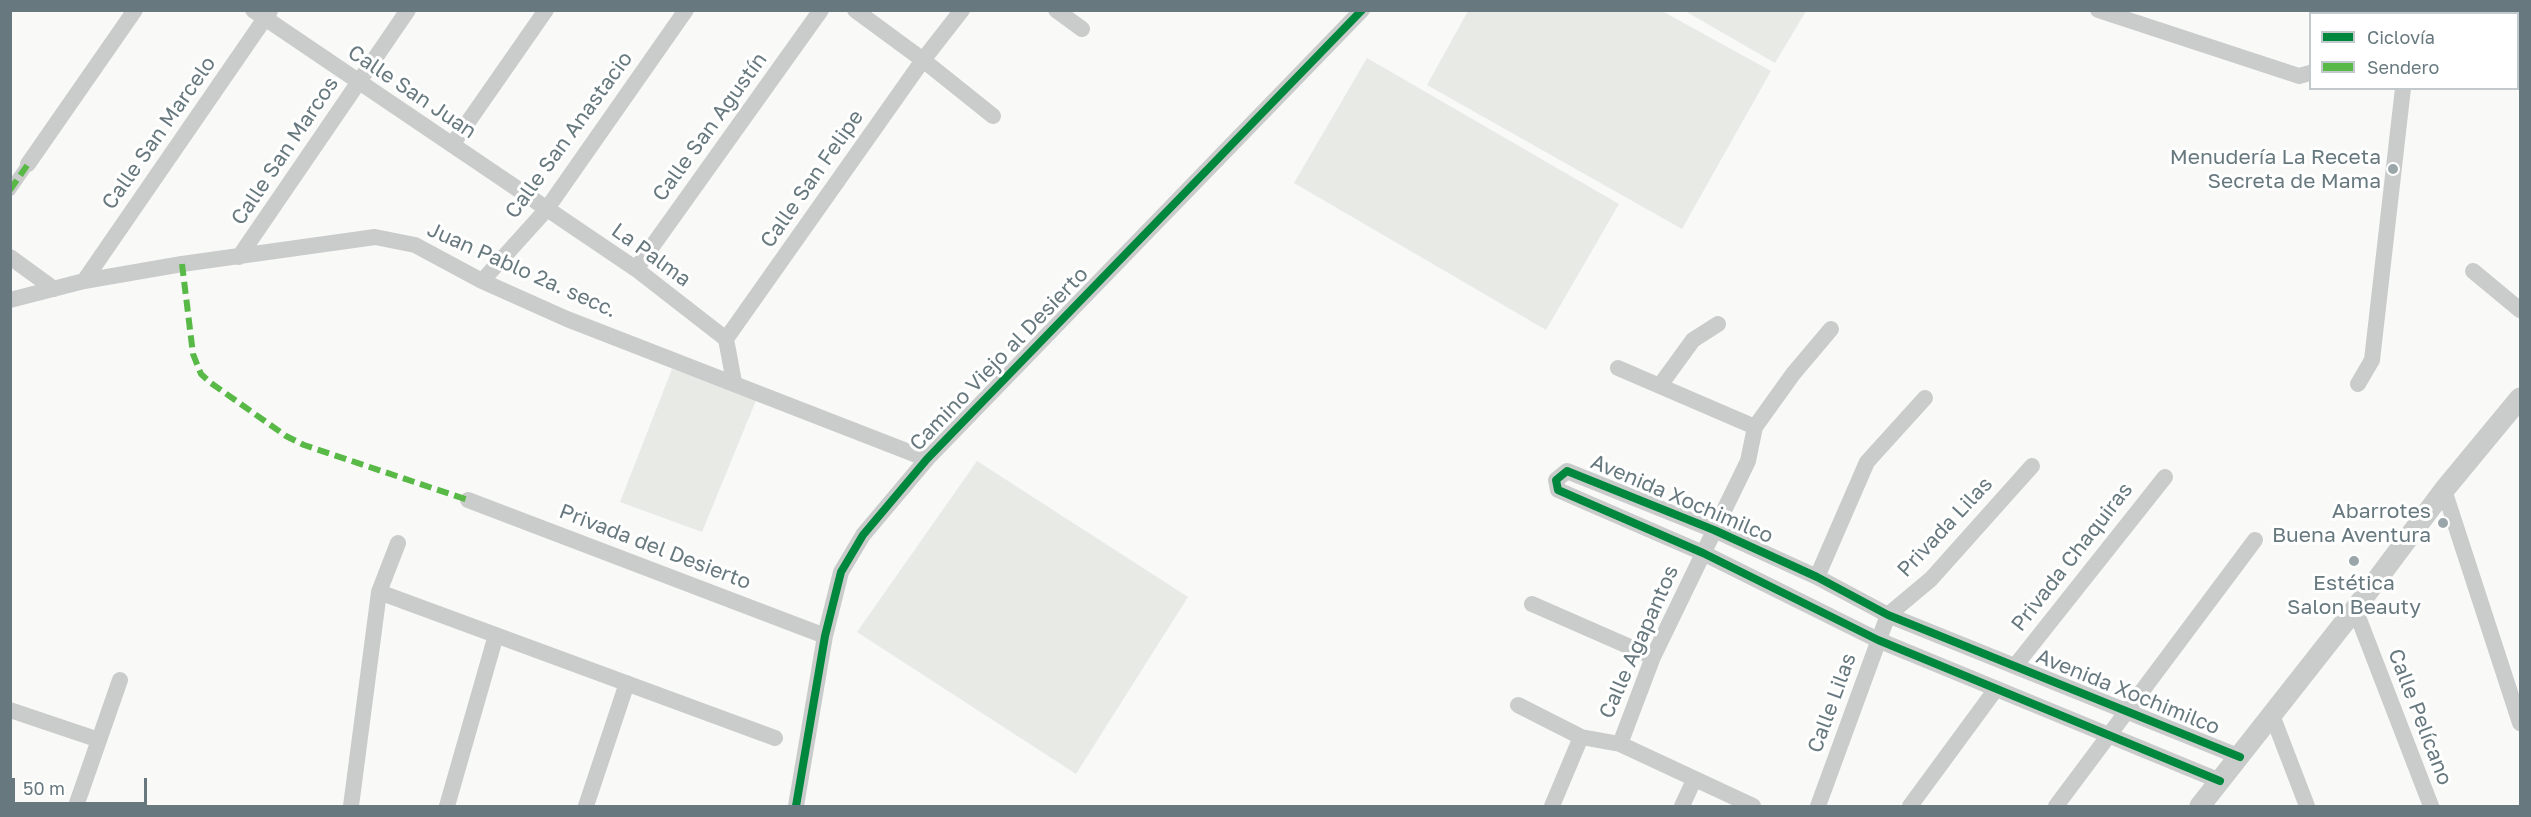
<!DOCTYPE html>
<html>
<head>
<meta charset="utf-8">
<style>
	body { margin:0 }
	#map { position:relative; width:2531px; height:817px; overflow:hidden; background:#f9f9f8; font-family:"Golos Text",sans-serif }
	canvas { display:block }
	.frame { position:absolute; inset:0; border:12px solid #67797f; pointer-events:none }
	.legend { position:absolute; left:2309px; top:12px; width:210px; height:78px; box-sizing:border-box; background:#fff; border:2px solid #c2c9cc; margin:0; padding:8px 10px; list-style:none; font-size:18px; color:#67797f }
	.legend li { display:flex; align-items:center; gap:12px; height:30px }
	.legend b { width:30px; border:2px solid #c2c9cc }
	.scale { position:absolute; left:12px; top:778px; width:135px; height:27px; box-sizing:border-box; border:3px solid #67797f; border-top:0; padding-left:8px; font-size:18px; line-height:21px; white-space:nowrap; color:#67797f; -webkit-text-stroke:4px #fff; paint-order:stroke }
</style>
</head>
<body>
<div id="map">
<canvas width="2531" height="817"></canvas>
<div class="frame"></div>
<ul class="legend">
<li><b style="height:8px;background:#00873e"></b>Ciclovía</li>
<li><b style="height:8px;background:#58b947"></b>Sendero</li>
</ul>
<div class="scale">50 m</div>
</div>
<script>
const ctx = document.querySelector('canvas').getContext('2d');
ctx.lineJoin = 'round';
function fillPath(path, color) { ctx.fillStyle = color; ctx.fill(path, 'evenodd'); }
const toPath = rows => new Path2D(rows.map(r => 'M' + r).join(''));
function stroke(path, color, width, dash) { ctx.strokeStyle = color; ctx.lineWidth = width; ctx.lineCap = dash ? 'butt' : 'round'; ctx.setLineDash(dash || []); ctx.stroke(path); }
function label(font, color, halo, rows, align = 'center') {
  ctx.font = font + ' "Golos Text",sans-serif'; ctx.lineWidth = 6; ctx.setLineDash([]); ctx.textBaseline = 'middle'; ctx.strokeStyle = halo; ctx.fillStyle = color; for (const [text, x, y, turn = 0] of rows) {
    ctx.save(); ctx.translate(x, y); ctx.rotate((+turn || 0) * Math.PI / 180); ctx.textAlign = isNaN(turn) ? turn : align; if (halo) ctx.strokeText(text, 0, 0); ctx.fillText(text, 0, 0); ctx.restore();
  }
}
const green = toPath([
	[1468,11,1662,11,1771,71,1682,229,1427,85],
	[1685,11,1806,11,1775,63],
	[1367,58,1619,204,1546,330,1294,183],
	[672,369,757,398,702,532,620,502],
	[977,461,1188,597,1076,774,857,632]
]);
const pedestrian = toPath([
	[10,190,28,164]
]);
const minor = toPath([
	[253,10,636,269,726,339],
	[855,10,923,60,993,116],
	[1056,10,1082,29],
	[2098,10,2299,76,2310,73],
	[2322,10,2323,14],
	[2404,10,2404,14],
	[452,145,546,10],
	[28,164,135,10],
	[10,257,54,289],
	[239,257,408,10],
	[636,269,821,10],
	[2473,271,2520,310],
	[84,281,270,11],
	[482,281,546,210,686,10],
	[10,300,84,281,182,264,375,237,415,245,482,281,567,319,927,459],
	[1618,368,1755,427],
	[734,382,726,339,923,60,962,10],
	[1661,384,1693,340,1718,324],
	[2358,384,2372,360,2403,88],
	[2444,490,2520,723],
	[468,500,825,636],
	[1817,577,1867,462,1925,398],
	[379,592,775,738],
	[1532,604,1653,657],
	[2355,609,2431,806],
	[2015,666,2165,477],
	[1518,705,1581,737,1620,744,1753,806],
	[10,710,99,740],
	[2272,715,2307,806],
	[1620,744,1653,657,1748,461,1755,427,1793,374,1831,329],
	[2220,781,1878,640,1703,553,1558,490,1556,480,1567,471,1714,530,1817,577,1888,615,2240,757],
	[76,806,120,680],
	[351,806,379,592,398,543],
	[447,806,496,635],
	[586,806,627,683],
	[796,806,825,636,841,572,863,535,927,459,1362,10],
	[1552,806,1581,737],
	[1682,806,1694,780],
	[1818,806,1888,615,1931,579,2032,466],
	[1910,806,1996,689],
	[2056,806,2255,540]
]);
const tertiary = toPath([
	[2200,806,2355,609,2444,490,2520,398]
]);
const quiet = toPath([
	[10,190,28,164],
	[182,264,193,354,201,374,211,383,286,436,304,445,468,500]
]);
const cycleway = toPath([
	[2220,781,1878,640,1703,553,1558,490,1556,480,1567,471,1714,530,1817,577,1888,615,2240,757],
	[796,806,825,636,841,572,863,535,927,459,1362,10]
]);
const markers = [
	[2393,169,6,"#9aa6a9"],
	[2443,523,6,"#9aa6a9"],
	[2354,561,6,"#9aa6a9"]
];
const streetNames = [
	["Calle San Juan",412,92,34],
	["Calle San Agustín",710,127,-54],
	["Calle San Marcelo",159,133,-55],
	["Calle San Anastacio",569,135,-54],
	["Calle San Marcos",285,151,-56],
	["Calle San Felipe",812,179,-55],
	["La Palma",651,255,36],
	["Juan Pablo 2a. secc.",522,270,24],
	["Camino Viejo al Desierto",999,359,-46],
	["Avenida Xochimilco",1682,499,23],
	["Privada Lilas",1945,527,-47],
	["Privada del Desierto",655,547,21],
	["Privada Chaquiras",2072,557,-52],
	["Calle Agapantos",1639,642,-66],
	["Avenida Xochimilco",2128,692,22],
	["Calle Lilas",1832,703,-70],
	["Calle Pelícano",2420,717,69]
];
const poiNames = [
	["Menudería La Receta",2381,157],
	["Secreta de Mama",2381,181],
	["Abarrotes",2431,511],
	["Buena Aventura",2431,535],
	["Estética",2354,583,"center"],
	["Salon Beauty",2354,607,"center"]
];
fillPath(green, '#e8eae6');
stroke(pedestrian, '#cacccc', 12);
stroke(minor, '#cacccc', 16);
stroke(tertiary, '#cacccc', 21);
stroke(quiet, '#58b947', 6, [12, 6]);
stroke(cycleway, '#00873e', 8);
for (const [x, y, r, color] of markers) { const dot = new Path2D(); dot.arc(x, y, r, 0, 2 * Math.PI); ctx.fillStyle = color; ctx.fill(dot); stroke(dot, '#fff', 2); }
label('21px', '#67797f', '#fff', streetNames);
label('21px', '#67797f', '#fff', poiNames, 'right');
</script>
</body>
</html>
